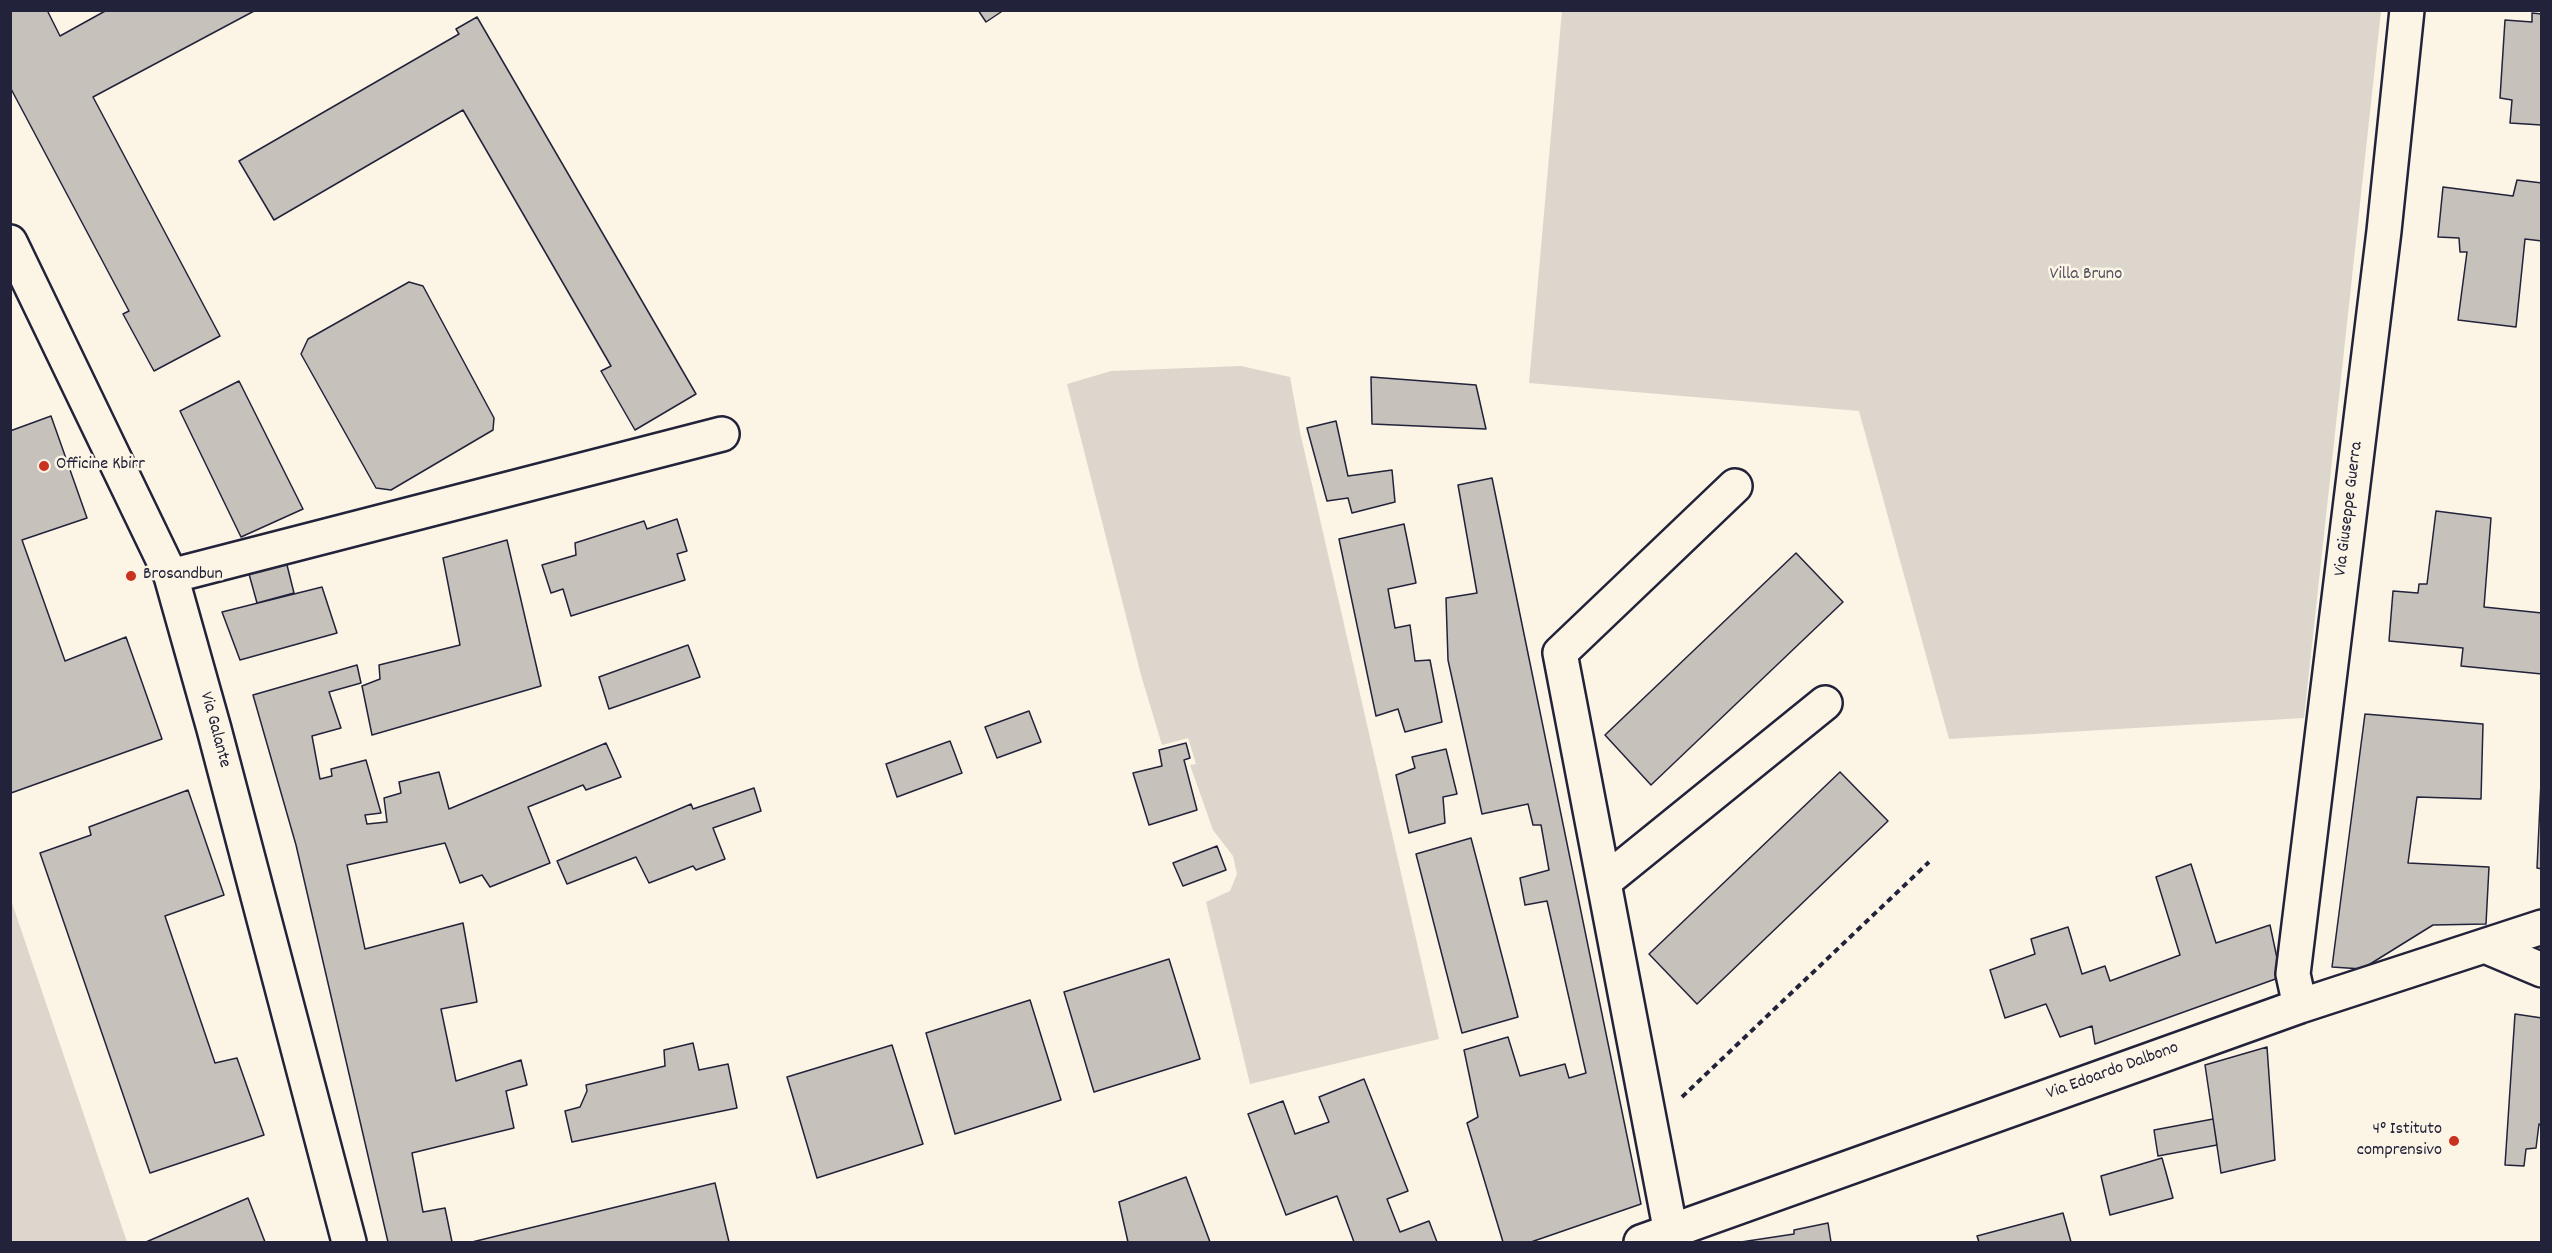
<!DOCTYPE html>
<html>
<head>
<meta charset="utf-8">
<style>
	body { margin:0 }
	#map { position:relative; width:2552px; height:1253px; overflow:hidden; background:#fcf5e5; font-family:Dekko,sans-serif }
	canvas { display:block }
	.frame { position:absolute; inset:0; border:12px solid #22223b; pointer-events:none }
</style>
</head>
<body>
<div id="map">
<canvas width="2552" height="1253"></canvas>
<div class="frame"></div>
</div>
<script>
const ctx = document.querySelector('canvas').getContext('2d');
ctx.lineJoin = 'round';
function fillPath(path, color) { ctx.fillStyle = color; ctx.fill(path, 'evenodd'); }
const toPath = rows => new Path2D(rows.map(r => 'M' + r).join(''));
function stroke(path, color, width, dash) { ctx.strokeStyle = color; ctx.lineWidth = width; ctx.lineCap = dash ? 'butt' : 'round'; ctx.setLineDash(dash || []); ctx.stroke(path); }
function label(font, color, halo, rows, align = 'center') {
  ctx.font = font + ' Dekko,sans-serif'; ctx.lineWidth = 5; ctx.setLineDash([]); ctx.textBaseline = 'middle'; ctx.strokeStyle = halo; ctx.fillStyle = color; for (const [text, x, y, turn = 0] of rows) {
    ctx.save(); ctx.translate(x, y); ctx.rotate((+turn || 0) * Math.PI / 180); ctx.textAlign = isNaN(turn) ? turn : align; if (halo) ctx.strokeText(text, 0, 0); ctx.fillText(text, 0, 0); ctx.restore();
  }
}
const green = toPath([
	[1562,10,2381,11,2304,718,1949,739,1859,411,1529,383],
	[1241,366,1290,377,1300,432,1439,1039,1250,1084,1206,902,1230,891,1237,874,1233,856,1213,830,1190,765,1196,764,1188,738,1162,745,1141,675,1067,384,1111,371],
	[11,900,127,1242,11,1242]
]);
const building = toPath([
	[10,10,47,10,60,36,107,10,256,10,93,97,220,336,154,371,123,314,129,311,10,87,10,10],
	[978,10,1004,10,986,22,978,10],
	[2532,13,2542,14,2541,125,2510,123,2512,100,2500,98,2505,20,2532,22,2532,13],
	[477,17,696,394,635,430,601,371,611,366,463,110,274,220,239,161,459,34,456,29,477,17],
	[2517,180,2542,183,2542,241,2525,239,2516,327,2458,320,2467,252,2460,252,2459,238,2438,237,2443,187,2513,196,2517,180],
	[409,282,423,286,494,418,493,430,391,490,376,488,301,354,308,339,409,282],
	[1371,377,1476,385,1486,429,1372,424,1371,377],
	[239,381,303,509,241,537,180,411,239,381],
	[51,416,87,518,22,540,65,661,126,637,162,739,11,793,10,431,51,416],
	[1336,421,1348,476,1392,470,1395,502,1352,513,1348,498,1327,501,1307,428,1336,421],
	[1492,478,1641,1204,1531,1242,1503,1242,1467,1123,1478,1117,1464,1050,1508,1037,1520,1076,1565,1064,1569,1078,1586,1073,1547,901,1525,905,1520,878,1549,870,1541,825,1533,825,1528,804,1482,814,1448,660,1446,598,1477,593,1458,485,1492,478],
	[2436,511,2491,518,2484,607,2542,613,2542,674,2461,666,2463,648,2389,641,2393,591,2418,593,2419,584,2427,584,2436,511],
	[677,519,687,551,677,554,685,580,571,616,563,589,551,593,542,565,576,555,575,543,644,521,647,529,677,519],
	[1404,524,1416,583,1388,589,1395,628,1410,625,1415,661,1430,660,1442,722,1405,732,1398,709,1376,716,1339,539,1404,524],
	[507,540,541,686,372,735,362,686,380,679,379,665,460,645,443,558,507,540],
	[1796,553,1843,602,1651,785,1605,735,1796,553],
	[286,561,294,593,257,603,249,574,286,561],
	[322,587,337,633,240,660,222,612,322,587],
	[688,645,700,677,609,709,599,677,688,645],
	[357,665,361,683,329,692,341,728,312,736,320,779,332,776,331,769,366,760,381,813,365,815,367,824,387,822,384,798,401,793,399,782,439,772,449,809,606,743,621,777,586,790,583,785,528,807,550,863,490,887,482,875,460,883,445,843,347,865,365,949,463,923,477,1002,441,1009,456,1081,521,1060,527,1085,506,1091,514,1128,412,1153,423,1212,445,1208,452,1242,388,1242,296,845,253,695,357,665],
	[1029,711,1041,742,997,758,985,727,1029,711],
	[2365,714,2483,724,2481,799,2417,797,2408,863,2489,867,2486,924,2433,925,2362,969,2332,967,2365,714],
	[950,741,962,773,897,797,886,764,950,741],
	[1186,743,1190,758,1184,760,1197,810,1149,825,1133,773,1162,766,1159,750,1186,743],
	[1446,749,1457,794,1443,797,1445,823,1409,833,1396,775,1415,768,1412,757,1446,749],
	[2542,761,2542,869,2537,868,2542,761],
	[1840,772,1888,821,1697,1004,1649,954,1840,772],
	[754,788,761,811,713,828,725,859,696,870,693,866,649,883,636,857,567,884,557,861,691,804,693,809,754,788],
	[188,790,224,895,165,916,215,1063,237,1058,264,1135,150,1173,40,853,91,835,89,827,188,790],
	[1471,838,1518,1017,1462,1033,1416,854,1471,838],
	[1217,846,1226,870,1183,886,1173,863,1217,846],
	[2191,864,2216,943,2270,925,2281,977,2095,1044,2092,1026,2060,1037,2046,1004,2005,1018,1990,970,2035,954,2031,939,2068,927,2082,974,2105,966,2110,981,2180,955,2156,877,2191,864],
	[1169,959,1200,1059,1094,1092,1064,992,1169,959],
	[1030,1000,1061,1100,955,1134,926,1033,1030,1000],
	[2515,1014,2542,1018,2542,1125,2539,1124,2536,1148,2526,1149,2524,1166,2505,1165,2515,1014],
	[693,1043,699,1070,728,1064,737,1108,572,1142,565,1111,580,1107,587,1091,586,1085,665,1066,664,1050,693,1043],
	[892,1045,923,1144,817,1178,787,1077,892,1045],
	[2267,1047,2275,1160,2221,1173,2205,1065,2267,1047],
	[1364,1079,1408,1191,1387,1199,1400,1232,1429,1221,1437,1242,1354,1242,1337,1196,1286,1215,1248,1114,1283,1101,1295,1134,1329,1122,1319,1097,1364,1079],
	[2213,1119,2217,1145,2158,1156,2154,1130,2213,1119],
	[2162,1158,2173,1198,2110,1215,2101,1176,2162,1158],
	[1186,1177,1210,1242,1128,1242,1119,1202,1186,1177],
	[715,1183,729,1242,472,1242,715,1183],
	[248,1198,265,1242,146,1242,248,1198],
	[2063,1213,2071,1242,1979,1242,1977,1236,2063,1213],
	[1828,1223,1831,1242,1741,1242,1794,1234,1794,1230,1828,1223]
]);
const path = toPath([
	[1682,1097,1929,862]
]);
const street = toPath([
	[10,242,171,576,214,729,349,1242],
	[171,576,722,434],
	[1604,882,1825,703],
	[2485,946,2542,970],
	[2300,1006,2293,974,2384,231,2407,10],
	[1671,1233,1560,653,1735,486],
	[1641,1242,2300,1006,2542,927]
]);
const markers = [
	[44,466,6,"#c8321e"],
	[131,576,6,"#c8321e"],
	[2454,1141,6,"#c8321e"]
];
const parkNames = [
	["Villa Bruno",2086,276]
];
const poiNames = [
	["Officine Kbirr",56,466],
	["Brosandbun",143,576],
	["4° Istituto",2442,1131,"right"],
	["comprensivo",2442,1152,"right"]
];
const streetNames = [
	["Via Giuseppe Guerra",2350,509,-83],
	["Via Galante",214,730,75],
	["Via Edoardo Dalbono",2113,1072,-20]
];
fillPath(green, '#dcd6cc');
fillPath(building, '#c6c1bb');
stroke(building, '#22223b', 1.5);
stroke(street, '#22223b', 38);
stroke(path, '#22223b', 4, [6, 4.5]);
stroke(street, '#fcf5e5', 33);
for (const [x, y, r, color] of markers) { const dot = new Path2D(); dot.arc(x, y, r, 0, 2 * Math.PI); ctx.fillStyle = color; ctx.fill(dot); stroke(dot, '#fcf5e5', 2); }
label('18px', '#504f5f', '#fcf5e5', parkNames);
label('18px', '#22223b', '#fcf5e5', poiNames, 'left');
label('18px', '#22223b', '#fcf5e5', streetNames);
</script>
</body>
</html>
